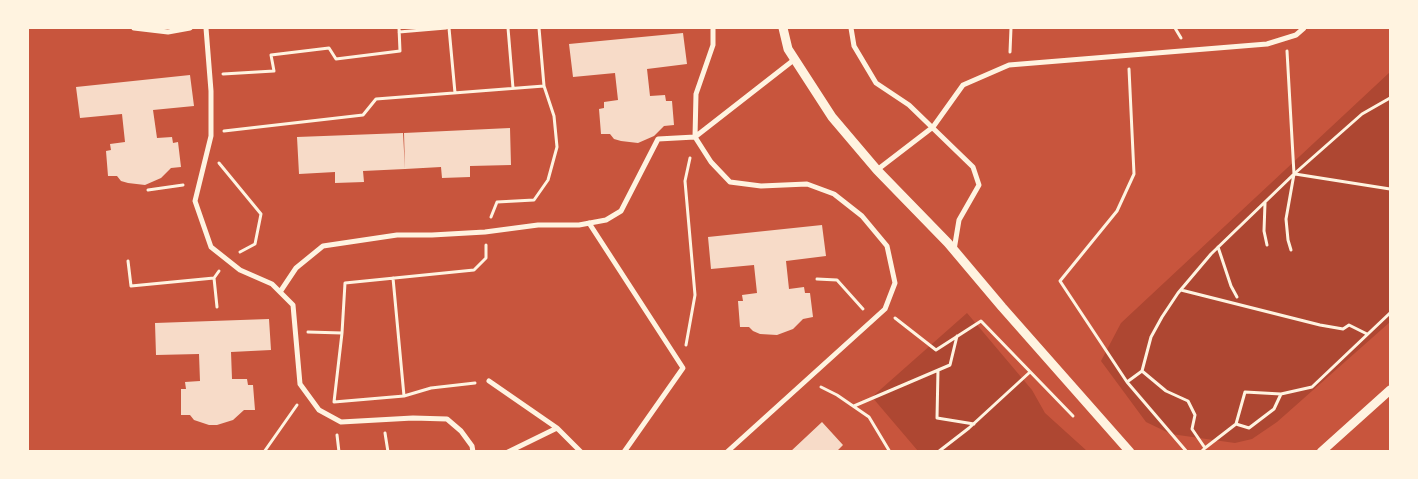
<!DOCTYPE html>
<html>
<head>
<meta charset="utf-8">
<style>
	body { margin:0 }
	#map { position:relative; width:1418px; height:479px; overflow:hidden; background:#c8553d; font-family:Overpass,sans-serif }
	canvas { display:block }
	.frame { position:absolute; inset:0; border:29px solid #fff3e0; pointer-events:none }
</style>
</head>
<body>
<div id="map">
<canvas width="1418" height="479"></canvas>
<div class="frame"></div>
</div>
<script>
const ctx = document.querySelector('canvas').getContext('2d');
ctx.lineJoin = 'round';
function fillPath(path, color) { ctx.fillStyle = color; ctx.fill(path, 'evenodd'); }
const toPath = rows => new Path2D(rows.map(r => 'M' + r).join(''));
function stroke(path, color, width, dash) { ctx.strokeStyle = color; ctx.lineWidth = width; ctx.lineCap = dash ? 'butt' : 'round'; ctx.setLineDash(dash || []); ctx.stroke(path); }
const green = toPath([
	[1390,72,1390,322,1277,422,1252,439,1235,443,1171,434,1146,422,1101,361,1121,323],
	[967,313,1032,390,1045,413,1087,451,918,451,872,397]
]);
const building = toPath([
	[683,33,687,64,647,69,650,96,665,95,666,101,672,101,674,125,664,126,654,136,638,143,621,141,614,139,610,134,601,134,599,109,604,108,604,102,618,100,615,73,573,77,569,44],
	[190,75,194,106,153,110,157,138,172,137,173,143,178,142,181,167,171,168,161,178,145,185,128,183,121,181,117,176,108,176,106,151,111,150,110,144,125,142,122,114,80,118,76,87],
	[510,128,511,165,470,166,470,177,442,178,441,167,405,169,404,133],
	[403,133,405,169,363,171,364,182,335,183,335,172,299,174,297,137],
	[822,225,826,256,786,261,789,289,804,287,805,293,810,293,813,317,803,319,793,329,777,335,760,334,753,331,749,327,740,327,738,301,743,301,742,295,757,293,754,265,711,269,708,237],
	[269,319,271,350,231,352,232,379,247,379,248,385,253,385,255,410,244,410,233,420,217,425,209,425,194,420,190,415,181,415,181,389,186,389,185,382,200,381,199,354,156,355,155,323],
	[822,422,843,445,836,452,790,452]
]);
const path = toPath([
	[449,28,455,93],
	[508,28,513,88],
	[1175,28,1181,38],
	[399,32,446,28],
	[1287,51,1294,174,1286,219,1288,240,1291,250],
	[1010,52,1011,28],
	[223,74,274,71,271,55,329,48,336,59,400,51,399,28],
	[224,131,363,115,376,99,544,86,539,28],
	[219,163,261,214,255,244,240,252],
	[1295,174,1390,189],
	[148,190,183,185],
	[1265,203,1264,231,1267,245],
	[491,217,497,202,534,200,548,180,557,147,554,116,544,86],
	[1218,247,1231,286,1237,297],
	[128,261,131,286,214,278,219,271],
	[214,278,217,307],
	[817,279,837,280,863,309],
	[1181,290,1320,325,1343,329,1349,325,1367,334],
	[895,318,936,350,981,321,1073,416],
	[308,332,342,333,345,283,474,270,486,258,486,245],
	[342,333,334,402,404,396,393,278],
	[686,345,695,295,685,181,690,158],
	[938,370,937,418,974,424],
	[1142,371,1151,337,1162,317,1178,293,1211,254,1294,174,1362,114,1390,98],
	[1127,382,1060,281,1117,211,1134,174,1129,69],
	[821,387,837,395,869,417,890,452],
	[404,396,431,388,475,383],
	[854,406,950,365,957,336],
	[1236,424,1249,428,1274,409,1281,394],
	[385,433,388,452],
	[337,435,339,452],
	[1205,448,1236,424,1245,392,1281,394,1312,387,1390,313],
	[264,452,297,405],
	[938,452,969,428,1030,372],
	[1187,452,1127,382,1142,371,1166,391,1188,401,1195,415,1192,429,1205,448,1201,452]
]);
const minor = toPath([
	[134,28,168,32,190,28],
	[206,28,211,91,211,136,195,201,211,247,240,270,272,284,293,305,300,384,319,410,341,422,413,418,447,419,461,431,472,446,473,452],
	[713,28,713,45,696,94,695,137,711,162,730,182,761,186,807,184,834,194,862,216,887,246,895,283,885,309,727,452],
	[851,28,854,46,876,83,909,105,973,167,979,185,959,220,954,250],
	[877,170,933,127,963,85,1009,65,1267,44,1296,35,1304,28],
	[589,223,683,368,624,452],
	[280,292,296,268,323,246,397,235,432,235,485,232,538,225,579,225,606,220,621,211,658,139,695,137,795,59],
	[489,381,557,428],
	[508,452,557,428,581,452]
]);
const tertiary = toPath([
	[783,28,788,49,832,117,877,170,948,243,1002,307,1130,452],
	[1321,452,1390,390]
]);
fillPath(green, '#ae4732');
fillPath(building, '#f7dbc8');
stroke(path, '#fff3e0', 3);
stroke(minor, '#fff3e0', 5);
stroke(tertiary, '#fff3e0', 9);
</script>
</body>
</html>
